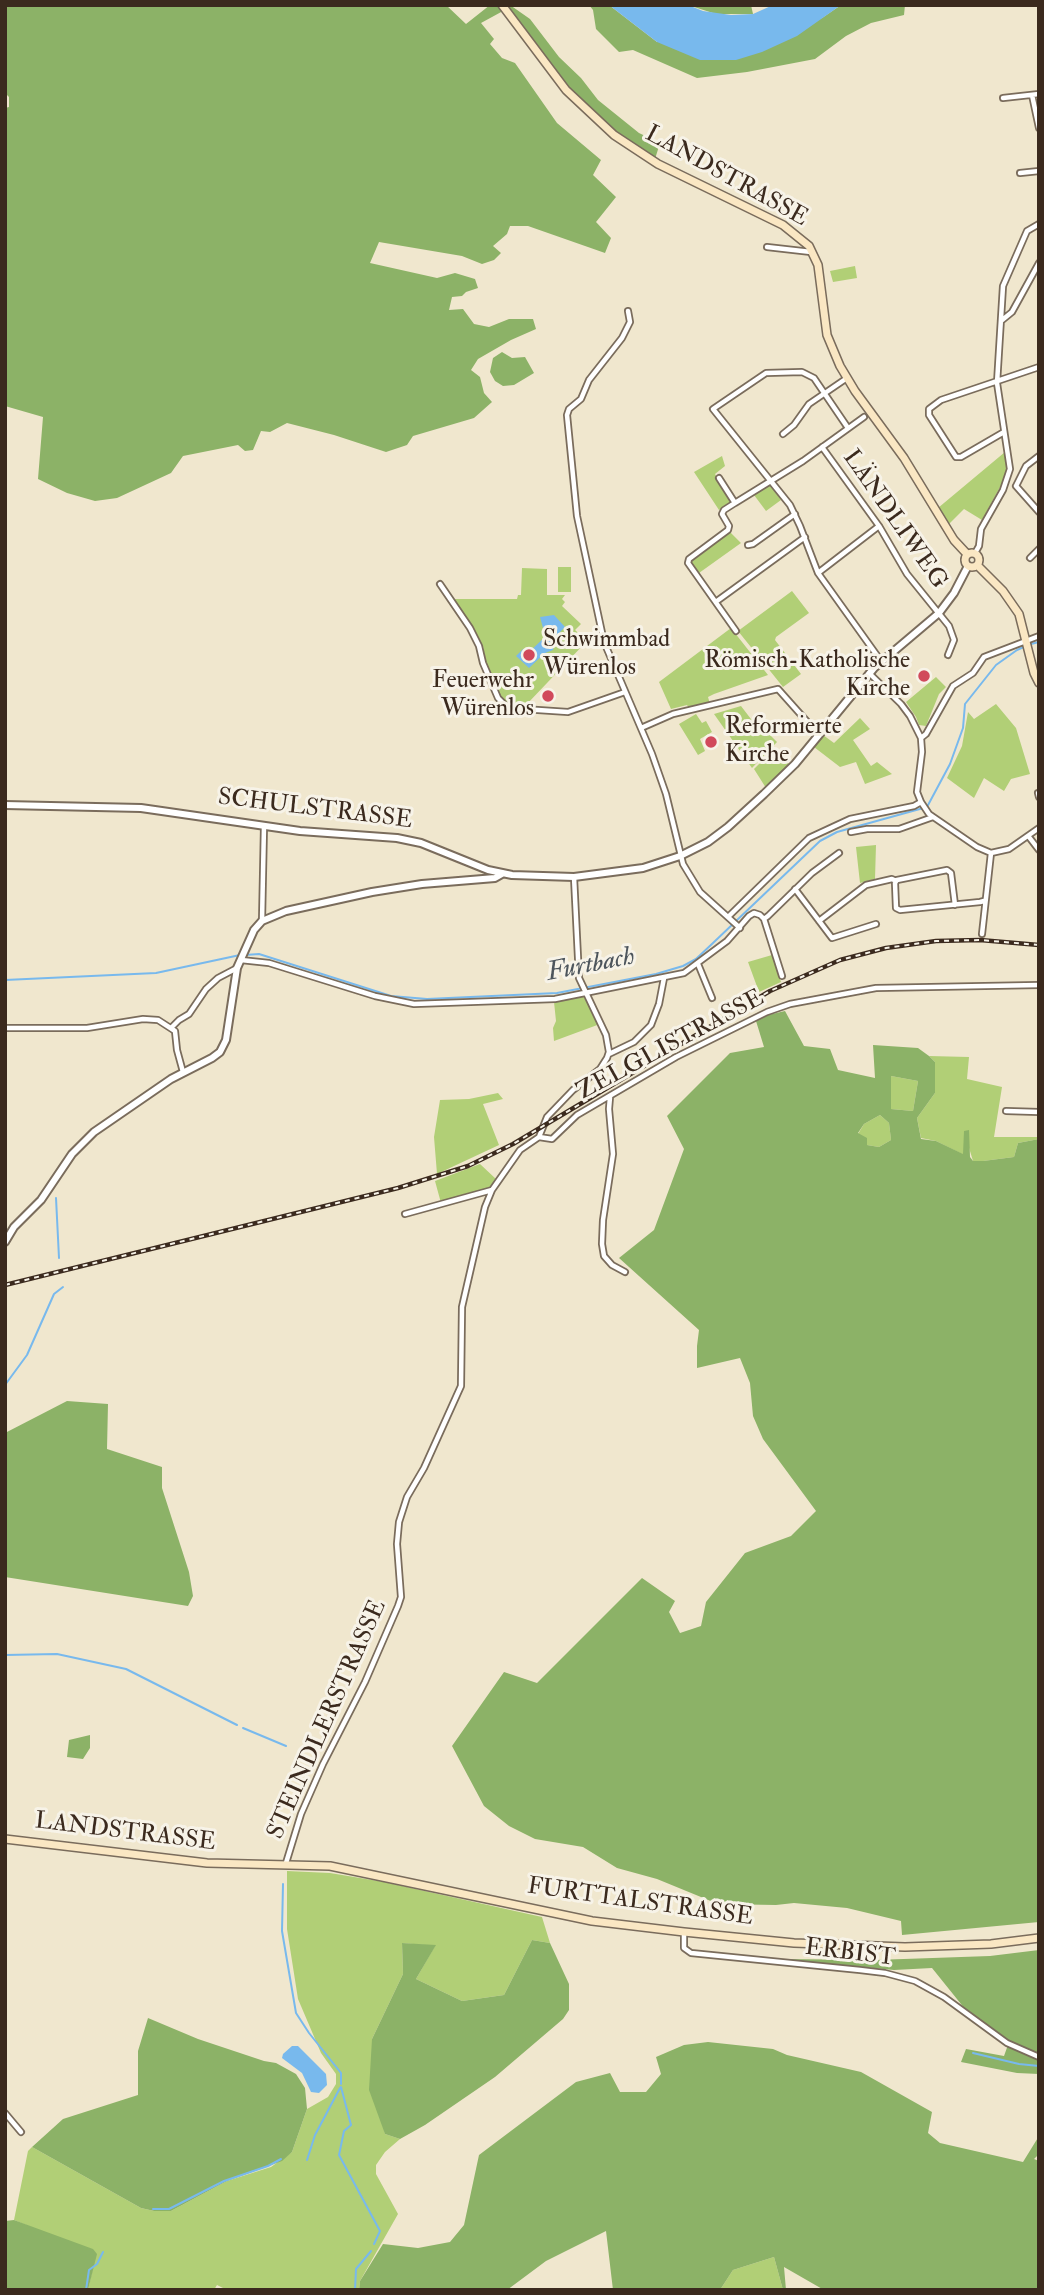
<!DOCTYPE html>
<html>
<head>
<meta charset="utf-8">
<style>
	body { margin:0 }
	#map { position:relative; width:1044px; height:2295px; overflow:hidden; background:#f0e7ce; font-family:"IM FELL Double Pica",serif }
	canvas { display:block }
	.frame { position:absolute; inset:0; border:7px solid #3b2a1e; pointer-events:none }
</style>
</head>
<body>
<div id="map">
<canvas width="1044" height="2295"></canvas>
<div class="frame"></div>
</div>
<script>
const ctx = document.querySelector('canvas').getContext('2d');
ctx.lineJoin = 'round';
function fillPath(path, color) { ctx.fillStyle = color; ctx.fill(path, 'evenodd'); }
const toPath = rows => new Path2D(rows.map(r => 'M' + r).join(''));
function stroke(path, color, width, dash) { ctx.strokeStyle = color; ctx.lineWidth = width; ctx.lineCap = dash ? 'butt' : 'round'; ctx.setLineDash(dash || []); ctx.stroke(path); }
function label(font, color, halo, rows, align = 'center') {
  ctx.font = font + ' "IM FELL Double Pica",serif'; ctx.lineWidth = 6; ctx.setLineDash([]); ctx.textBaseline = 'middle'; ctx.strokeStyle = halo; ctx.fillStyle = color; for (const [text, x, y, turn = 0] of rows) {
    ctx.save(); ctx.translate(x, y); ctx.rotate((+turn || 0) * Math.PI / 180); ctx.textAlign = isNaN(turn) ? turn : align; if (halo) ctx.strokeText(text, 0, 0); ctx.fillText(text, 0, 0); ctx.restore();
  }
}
const green = toPath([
	[855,266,857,278,833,282,830,271],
	[1005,452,1007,464,1005,478,982,520,964,509,948,525,938,508],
	[722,456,725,466,715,474,732,502,719,510,694,472],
	[770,485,781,500,766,511,754,495],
	[730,532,741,543,699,573,691,562,692,560],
	[558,567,571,567,571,592,558,592],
	[522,568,547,569,547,595,565,595,562,599,565,602,562,606,581,624,575,630,587,641,527,704,509,704,500,698,486,663,483,646,454,599,517,599,518,595,521,595],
	[792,591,809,613,776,637,775,640,801,674,783,687,738,631],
	[731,628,768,675,714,694,708,697,710,704,689,708,687,705,671,709,659,682],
	[936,677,946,687,939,694,926,726,919,725,916,717,906,702],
	[996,704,1016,728,1030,774,1011,779,1004,791,984,778,974,798,947,778,962,746,968,712,974,719],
	[741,706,754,723,759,724,777,742,752,768,714,714],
	[696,714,702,723,706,721,712,732,700,739,705,751,698,755,679,724],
	[860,718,870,729,853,740,871,766,877,762,892,774,865,784,856,762,840,767,814,747,823,735,834,743],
	[774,749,790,765,766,788,754,769],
	[876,845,875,879,860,883,856,847],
	[772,955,781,982,759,992,748,962],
	[583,996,600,1024,554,1041,553,1028,556,1021,554,1002],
	[929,1056,969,1057,967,1079,1002,1087,994,1137,1039,1137,1039,1139,1018,1143,1014,1157,983,1161,973,1161,964,1131,964,1155,936,1141,921,1138,917,1118,935,1093,935,1062],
	[891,1076,918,1081,913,1111,891,1109],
	[498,1093,503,1099,483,1104,499,1145,437,1174,434,1137,440,1100,469,1099],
	[880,1115,889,1123,891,1140,879,1147,867,1145,858,1134,864,1124],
	[480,1164,496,1179,490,1187,441,1203,435,1181],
	[287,1871,330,1873,384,1882,542,1917,550,1943,532,1940,504,1995,462,2001,416,1979,435,1946,402,1943,403,1974,372,2039,385,2134,400,2139,385,2152,376,2165,376,2174,398,2214,360,2281,359,2290,227,2290,217,2285,214,2290,88,2290,96,2254,14,2220,28,2151,32,2147,141,2208,154,2211,171,2211,227,2181,271,2167,292,2152,307,2109,328,2097,336,2084,336,2074,321,2053,298,1999,287,1929],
	[774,2257,783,2290,720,2290,733,2270]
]);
const forest = toPath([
	[5,5,446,5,466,24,490,5,498,5,503,11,481,23,494,39,490,44,502,58,515,63,557,123,601,160,593,175,616,197,596,222,611,238,605,253,528,226,510,226,507,234,493,246,501,253,494,260,482,264,462,256,379,242,370,263,437,278,455,273,475,279,478,288,466,292,462,296,452,297,449,310,463,309,474,324,489,327,509,319,533,319,536,329,511,340,478,359,471,370,480,377,484,393,492,402,474,418,413,436,407,445,386,452,334,435,287,423,270,432,261,431,253,450,245,451,238,445,183,456,171,473,117,498,95,501,67,493,38,479,43,417,5,406,5,108,9,107,9,97,5,93],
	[506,5,510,5,530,19,559,57,581,78,598,100,639,133,660,143,655,159,594,116,576,97],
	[589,5,609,5,657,42,822,18,841,5,905,5,904,15,871,23,846,36,815,59,747,72,697,78,633,50,619,52,596,29,593,10],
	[688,5,751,5,753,14,716,14],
	[502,352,512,358,525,357,534,373,514,385,503,386,495,381,490,372,493,358],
	[785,1011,804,1046,830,1049,838,1070,875,1078,873,1045,918,1048,929,1056,935,1062,935,1093,917,1118,921,1139,936,1141,963,1154,964,1131,969,1130,970,1157,973,1161,983,1161,1014,1157,1018,1143,1039,1139,1039,1922,902,1935,901,1921,847,1908,794,1903,776,1905,718,1904,657,1879,617,1868,583,1847,535,1839,509,1826,484,1806,452,1746,504,1672,537,1683,642,1578,675,1601,669,1612,680,1633,701,1626,706,1602,745,1553,791,1536,816,1511,763,1439,753,1416,750,1383,740,1358,697,1368,697,1346,699,1330,619,1258,654,1230,684,1149,667,1116,730,1053,764,1047,756,1021,768,1015],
	[891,1076,918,1081,913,1111,891,1109],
	[880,1115,889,1123,891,1140,879,1147,867,1145,867,1138,858,1133,864,1124],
	[67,1401,108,1404,107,1449,162,1467,162,1488,189,1572,193,1596,188,1606,5,1577,5,1433],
	[90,1735,90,1748,83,1759,67,1757,69,1740],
	[532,1940,550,1943,569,1984,569,2010,563,2019,495,2077,425,2125,400,2139,385,2134,369,2090,372,2039,403,1974,402,1943,436,1945,416,1979,462,2001,504,1995],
	[1039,1950,1039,2074,1017,2073,961,2062,966,2049,1004,2056,1009,2042,965,2009,932,1968,894,1970,781,1959,875,1960,990,1956],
	[148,2018,198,2039,264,2061,276,2063,296,2074,305,2088,307,2109,292,2152,282,2161,227,2181,171,2211,154,2211,141,2208,32,2147,63,2119,138,2095,138,2051],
	[708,2042,773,2049,787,2055,861,2072,932,2112,928,2133,940,2143,1023,2162,1039,2136,1039,2154,1034,2159,1039,2161,1039,2290,824,2290,784,2267,786,2290,783,2290,774,2257,733,2270,720,2290,613,2290,606,2231,546,2261,507,2290,359,2290,360,2281,383,2244,418,2248,450,2242,464,2225,479,2155,576,2082,610,2073,620,2092,646,2092,661,2074,656,2057,684,2045],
	[14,2220,93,2249,97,2254,88,2290,5,2290,5,2221]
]);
const water = toPath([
	[609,5,688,5,703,11,731,15,753,14,773,5,841,5,797,36,762,52,736,60,700,60,657,42],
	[554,615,565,627,555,637,550,632,552,627,543,628,540,617],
	[546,636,554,644,553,650,545,653,529,668,516,656,523,649,528,653],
	[292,2046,298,2046,326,2074,327,2085,319,2093,311,2092,302,2073,282,2058,283,2054]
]);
const stream = toPath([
	[1031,644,1039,642],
	[245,955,259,954,391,996,427,999,557,993,656,974,683,966,696,959,713,943,820,841,837,832,927,807,950,764,963,728,965,704,996,665,1017,650,1026,646],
	[5,980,156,973,240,955],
	[56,1198,59,1258],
	[5,1385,27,1355,54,1294,63,1287],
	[5,1655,57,1654,126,1669,237,1725],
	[243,1728,286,1746],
	[283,1884,282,1931,296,2013,309,2033,341,2073,341,2084],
	[973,2053,1019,2064,1039,2066],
	[341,2087,351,2125,344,2131,339,2155,380,2231,374,2244],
	[307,2160,315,2135,340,2088],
	[153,2209,169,2209,224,2181,268,2166,281,2159],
	[86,2290,89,2270,97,2264,103,2252],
	[355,2290,356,2269,371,2251]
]);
const minor = toPath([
	[1032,95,1039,128],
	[1003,98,1039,94],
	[1020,173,1039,171],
	[767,247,811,252],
	[628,311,630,322,622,338,589,380,581,399,569,409,567,415,577,516,604,642,652,754,666,794,683,864,700,892,740,928],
	[1001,321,1012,312,1039,263],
	[848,428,814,378,802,372,766,373,713,409,790,505,800,526,818,573,881,661],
	[1004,432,961,457,956,457,929,415,929,409,941,400,1039,367],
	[783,434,794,425,809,404,847,378],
	[822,447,879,526,907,574,949,626,954,640,948,655],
	[719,478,735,503,803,461,864,417],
	[1016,486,1026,466,1039,456],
	[1016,486,1039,512],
	[735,503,724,510,722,514,729,526,728,530,689,559,688,563,736,631],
	[748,545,753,544,795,514],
	[975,553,979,546,981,529,1003,490,1010,469,997,383,1003,286,1027,231,1039,224],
	[1030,558,1039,549],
	[818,573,879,526],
	[440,584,470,628,479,646,483,663,498,698,508,708,568,712,625,692],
	[717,601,805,537],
	[869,673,901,704,910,716,921,738,922,752,917,792,921,802,929,814,977,847,991,853,1009,849,1039,828],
	[641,728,673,714,778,689,819,735],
	[921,738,926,734,953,686,973,673,984,657,1039,636],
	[1038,793,1039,797],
	[851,832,867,829,899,829,933,817],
	[1029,837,1039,850],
	[795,889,832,938,876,924],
	[955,905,951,873,947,870,897,880,895,883,896,908,900,910,980,902,984,901],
	[729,916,809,838,850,819,914,806,921,802],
	[764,919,782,976],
	[262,921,264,826],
	[819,921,866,885,892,879,896,881],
	[982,934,991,853],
	[241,960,269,963,375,996,414,1004,555,999,684,973,727,941,749,916,754,913,760,915,764,919,768,916,812,873,839,853],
	[698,964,712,998],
	[172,1027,179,1020,189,1014,206,989,218,978,237,968],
	[5,1028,87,1028,143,1019,158,1020,175,1031,177,1050,183,1072],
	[609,1054,634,1042,651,1025,659,1004,664,978],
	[610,1097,609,1109,613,1154,603,1220,602,1244,604,1256,612,1265,625,1272],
	[1006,1111,1039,1112],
	[539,1137,552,1139,577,1115,676,1057,767,1012,790,1004,876,988,1039,985],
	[405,1214,492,1190,520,1150,539,1137,547,1117,573,1090,600,1069,607,1058,609,1052,606,1035,579,978,574,877],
	[286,1863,301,1814,323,1764,365,1682,398,1606,401,1597,397,1544,399,1522,407,1497,424,1468,461,1386,462,1307,485,1207,492,1190],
	[684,1932,684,1948,691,1953,860,1970,885,1973,915,1981,944,1997,1007,2043,1039,2057],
	[5,2113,21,2132]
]);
const tertiary = toPath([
	[5,805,141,808,300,831,397,838,421,843,488,870,512,875,574,877,643,868,680,856,708,842,728,827,764,794,795,764,874,668,939,613,954,593,968,566],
	[5,1242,14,1227,41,1200,72,1154,94,1132,171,1079,212,1058,220,1052,226,1040,237,968,254,930,262,921,286,911,372,892,422,884,495,878,502,874]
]);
const secondary = toPath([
	[502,5,566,90,614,135,658,164,783,225,809,246,818,265,827,335,840,366,855,391,904,458,954,540,967,554],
	'965 560a7 7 0 1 1 14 0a7 7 0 1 1-14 0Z',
	[977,565,1003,591,1019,614,1034,673,1039,683],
	[5,1839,207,1863,330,1866,592,1921,684,1932,794,1943,905,1947,991,1944,1039,1938]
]);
const rail = toPath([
	[5,1285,398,1188,468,1166,513,1144,770,991,840,960,886,948,936,941,980,940,1039,945]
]);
const markers = [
	[529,655,7,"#d1495b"],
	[924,676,7,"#d1495b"],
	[548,696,7,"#d1495b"],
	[711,742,7,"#d1495b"]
];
const streetNames = [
	["LANDSTRASSE",726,177,29],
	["LÄNDLIWEG",894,520,55],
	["SCHULSTRASSE",315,810,7],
	["ZELGLISTRASSE",671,1046,-28],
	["STEINDLERSTRASSE",328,1720,-66],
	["LANDSTRASSE",125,1833,7],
	["FURTTALSTRASSE",640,1903,8],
	["ERBIST",850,1954,7]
];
const poiNames = [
	["Schwimmbad",543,641],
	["Würenlos",543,669],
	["Römisch-Katholische",910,662,"right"],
	["Kirche",910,690,"right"],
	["Feuerwehr",534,682,"right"],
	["Würenlos",534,710,"right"],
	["Reformierte",725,728],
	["Kirche",725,756]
];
const waterNames = [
	["Furtbach",591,966,-11]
];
fillPath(green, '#b1cf76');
fillPath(forest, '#8cb267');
fillPath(water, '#78b9ed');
stroke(stream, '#78b9ed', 2);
stroke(minor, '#7a6c5c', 8);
stroke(tertiary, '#7a6c5c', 10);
stroke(secondary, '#7a6c5c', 10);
stroke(minor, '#fff', 4.5);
stroke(tertiary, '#fff', 6);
stroke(secondary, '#fae7c3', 7);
stroke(rail, '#3b2a1e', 4.5);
stroke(rail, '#f7f3e8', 2, [5]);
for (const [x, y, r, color] of markers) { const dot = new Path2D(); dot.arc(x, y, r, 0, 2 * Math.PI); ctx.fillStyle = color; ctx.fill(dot); stroke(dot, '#f7f3e8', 2.5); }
label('24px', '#3b2a1e', '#f7f3e8', streetNames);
label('24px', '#3b2a1e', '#f7f3e8', poiNames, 'left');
label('italic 26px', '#4d555c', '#f7f3e8', waterNames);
</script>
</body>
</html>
